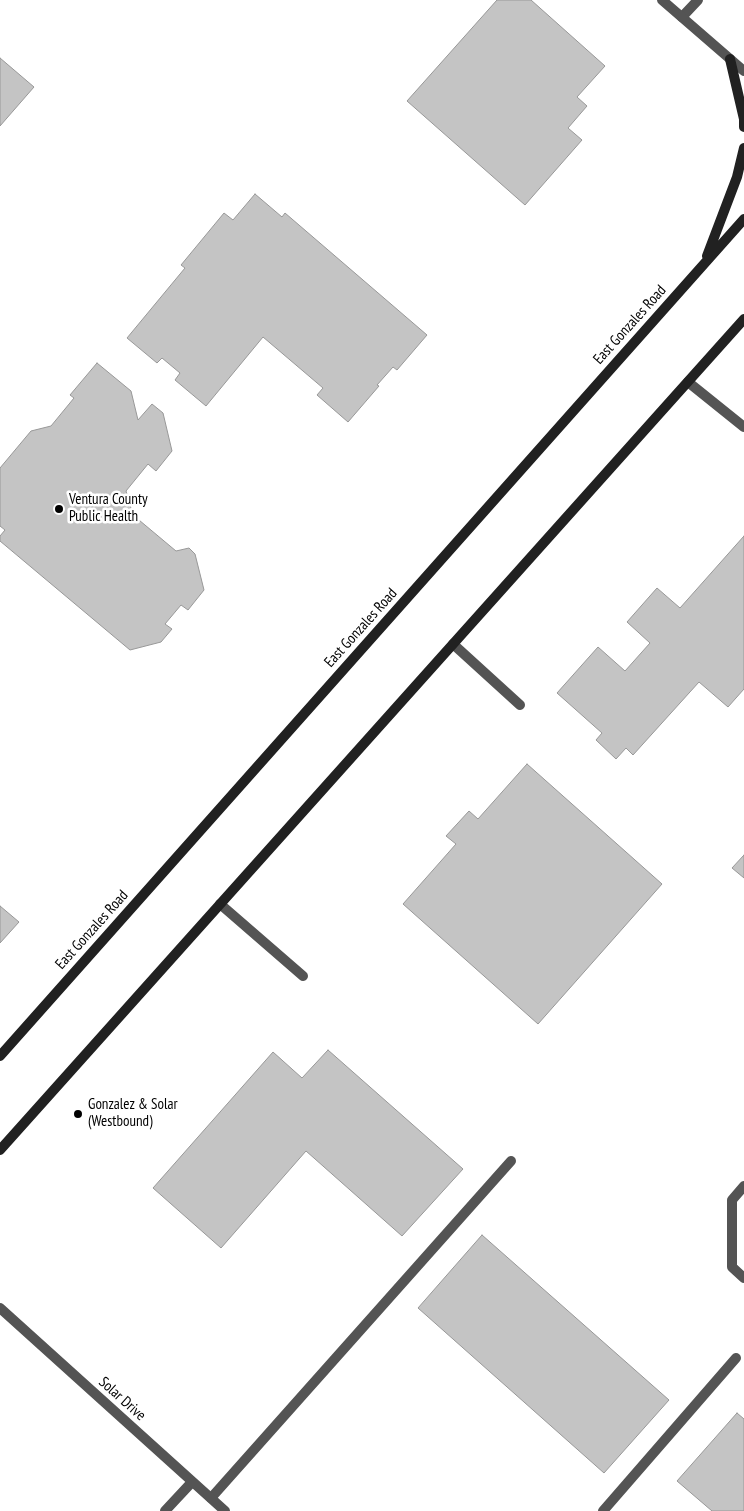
<!DOCTYPE html>
<html>
<head>
<meta charset="utf-8">
<style>
	body { margin:0 }
	canvas { display:block; background:#fff }
</style>
</head>
<body>
<canvas width="744" height="1511"></canvas>
<script>
const ctx = document.querySelector('canvas').getContext('2d');
ctx.lineJoin = 'round';
function fillPath(path, color) { ctx.fillStyle = color; ctx.fill(path, 'evenodd'); }
const toPath = rows => new Path2D(rows.map(r => 'M' + r).join(''));
function stroke(path, color, width, dash) { ctx.strokeStyle = color; ctx.lineWidth = width; ctx.lineCap = dash ? 'butt' : 'round'; ctx.setLineDash(dash || []); ctx.stroke(path); }
function label(font, color, halo, rows, align = 'center') {
  ctx.font = font + ' "PT Sans Narrow",sans-serif'; ctx.lineWidth = 5; ctx.setLineDash([]); ctx.textBaseline = 'middle'; ctx.strokeStyle = halo; ctx.fillStyle = color; for (const [text, x, y, turn = 0] of rows) {
    ctx.save(); ctx.translate(x, y); ctx.rotate((+turn || 0) * Math.PI / 180); ctx.textAlign = isNaN(turn) ? turn : align; if (halo) ctx.strokeText(text, 0, 0); ctx.fillText(text, 0, 0); ctx.restore();
  }
}
const building = toPath([
	[497,0,531,0,605,66,577,97,587,106,568,128,582,140,525,205,407,101,497,0],
	[0,58,34,87,0,126,0,58],
	[255,194,282,217,285,213,427,335,397,370,393,367,377,385,379,386,348,422,317,395,323,388,263,337,206,406,175,380,180,373,162,358,157,363,127,338,185,268,181,265,224,213,233,220,255,194],
	[97,363,131,391,138,420,152,404,163,413,172,451,156,471,148,464,126,491,133,515,176,551,189,548,195,554,204,590,188,610,181,605,165,624,172,629,161,642,130,650,0,541,0,536,5,530,0,526,0,468,31,431,51,426,74,398,70,395,97,363],
	[744,536,744,689,728,707,699,682,633,755,626,748,616,759,596,740,602,733,557,693,598,647,625,671,650,643,627,622,657,588,680,608,744,536],
	[527,764,662,884,538,1024,403,904,456,844,446,836,469,811,478,819,527,764],
	[744,855,744,878,732,868,744,855],
	[0,906,19,922,0,943,0,906],
	[328,1050,463,1169,402,1236,306,1151,221,1248,153,1188,273,1052,302,1078,328,1050],
	[482,1235,669,1400,604,1473,418,1308,482,1235],
	[737,1413,744,1419,744,1511,712,1511,677,1481,737,1413]
]);
const service = toPath([
	[682,17,698,0],
	[688,382,744,427],
	[453,644,520,705],
	[220,904,303,976],
	[744,1186,732,1200,732,1267,744,1278],
	[211,1498,511,1161],
	[165,1511,192,1482],
	[603,1511,736,1358]
]);
const minor = toPath([
	[662,0,744,71],
	[0,1308,225,1511]
]);
const secondary = toPath([
	[730,59,744,119,744,127],
	[707,256,737,177,744,148],
	[0,1056,744,219],
	[0,1150,744,319]
]);
const markers = [
	[59,509,5,"#000"],
	[78,1114,5,"#000"]
];
const streetNames = [
	["East Gonzales Road",630,325,-48],
	["East Gonzales Road",361,628,-48],
	["East Gonzales Road",92,930,-48],
	["Solar Drive",122,1399,42]
];
const poiNames = [
	["Ventura County",69,500],
	["Public Health",69,517],
	["Gonzalez & Solar",88,1105],
	["(Westbound)",88,1122]
];
fillPath(building, '#c4c4c4');
stroke(building, '#989898', 1);
stroke(service, '#545454', 10);
stroke(minor, '#545454', 10);
stroke(secondary, '#212121', 10);
for (const [x, y, r, color] of markers) { const dot = new Path2D(); dot.arc(x, y, r, 0, 2 * Math.PI); ctx.fillStyle = color; ctx.fill(dot); stroke(dot, '#fff', 2); }
label('15px', '#000', '#fff', streetNames);
label('15px', '#000', '#fff', poiNames, 'left');
</script>
</body>
</html>
